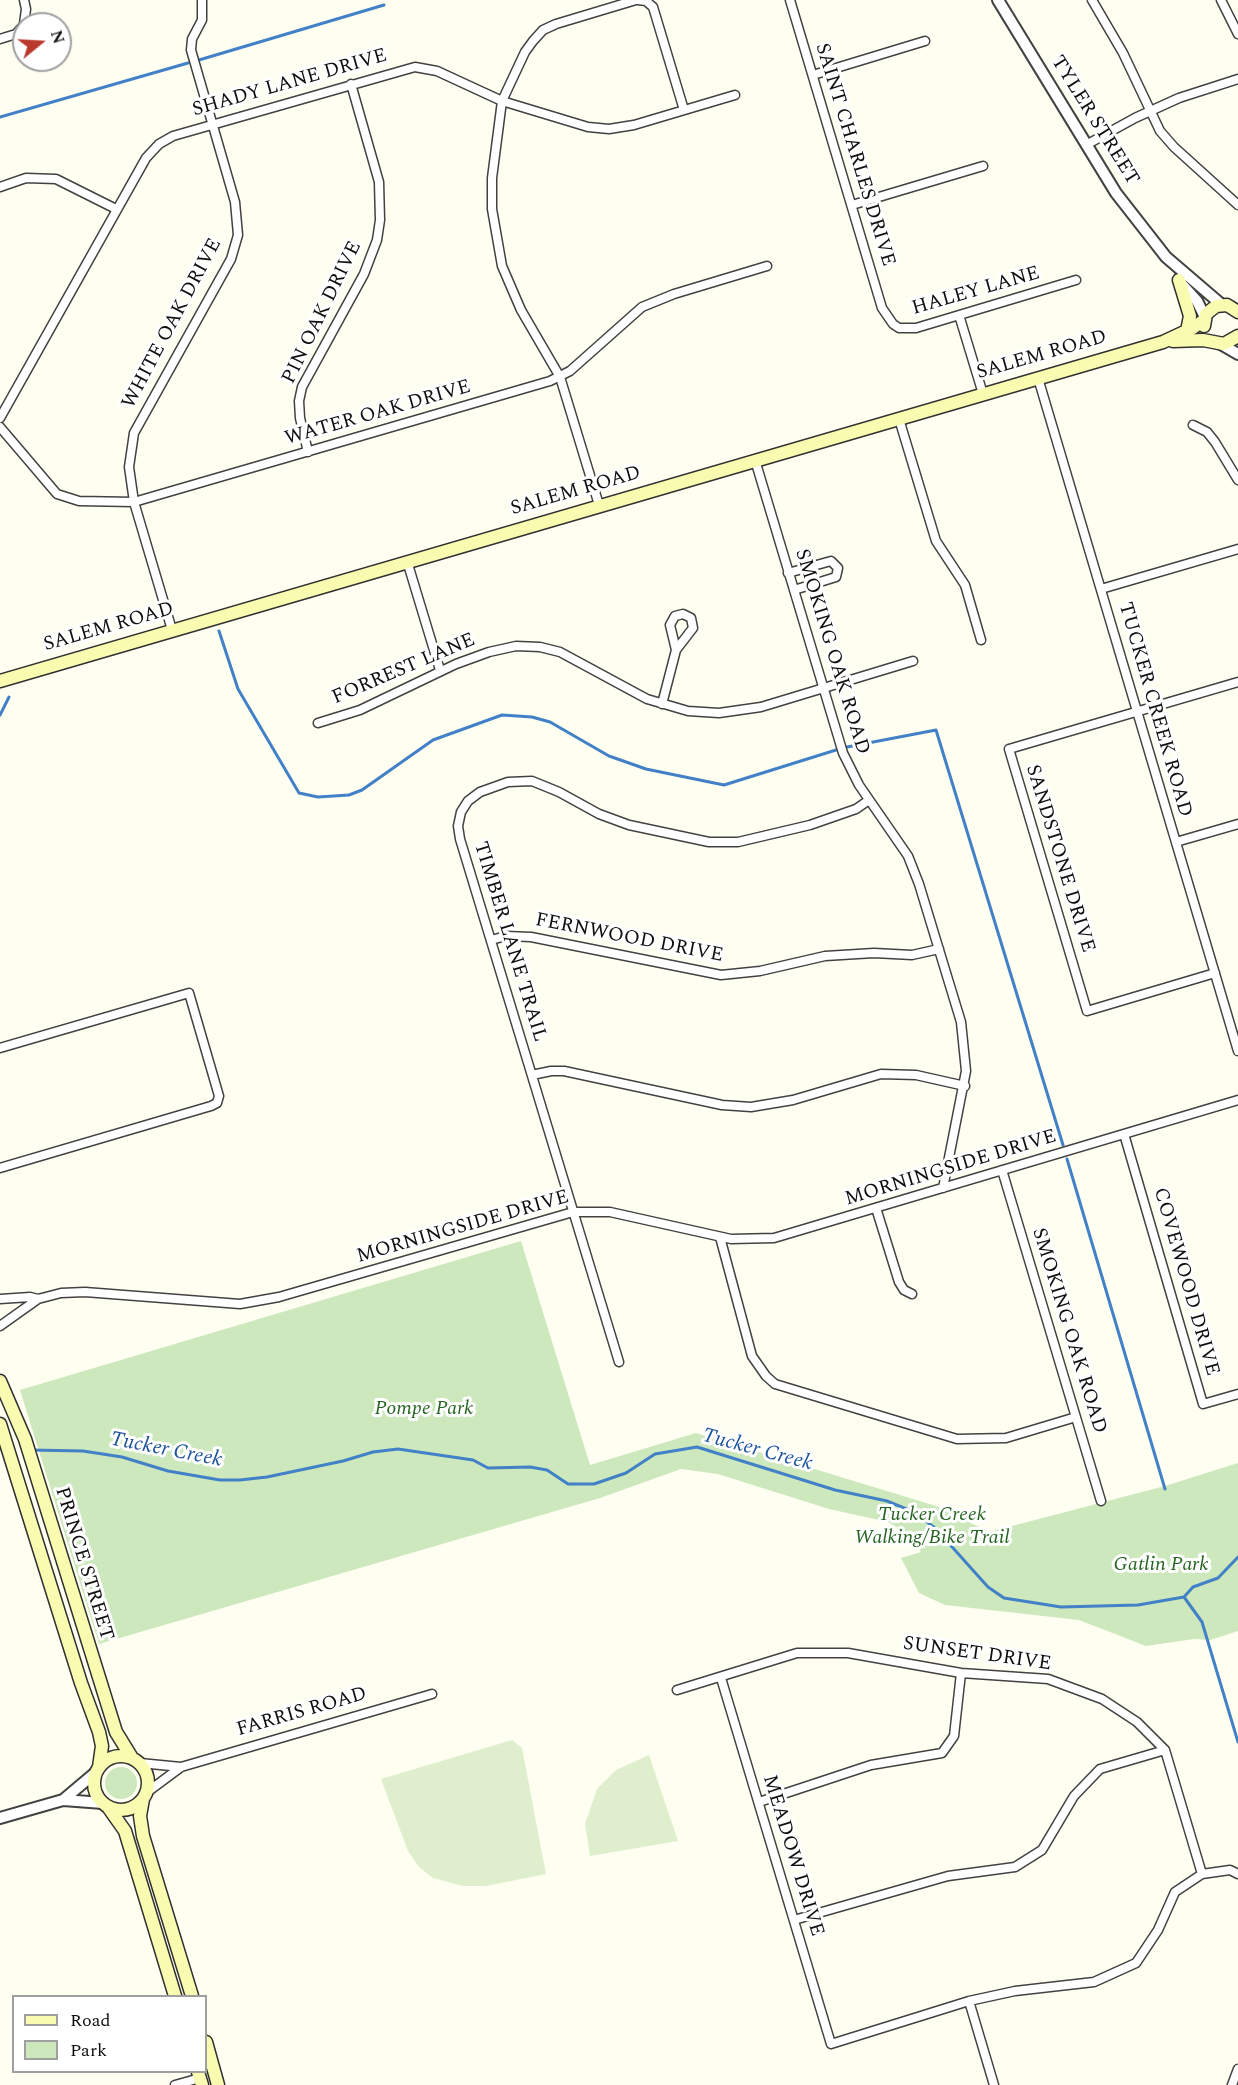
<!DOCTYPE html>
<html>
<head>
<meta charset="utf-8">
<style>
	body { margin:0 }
	#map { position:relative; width:1238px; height:2085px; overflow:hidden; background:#fefef1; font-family:Spectral,serif }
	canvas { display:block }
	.legend { position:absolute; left:12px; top:1995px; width:195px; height:78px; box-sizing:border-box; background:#fff; border:2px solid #9f9f9f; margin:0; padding:8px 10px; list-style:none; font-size:18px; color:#0f0f0f }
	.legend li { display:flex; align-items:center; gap:12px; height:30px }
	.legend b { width:30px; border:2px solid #9f9f9f }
	.north { position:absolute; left:12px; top:12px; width:60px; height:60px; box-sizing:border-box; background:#fff; border:2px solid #9f9f9f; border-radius:50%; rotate:72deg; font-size:16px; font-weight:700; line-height:24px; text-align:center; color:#0f0f0f }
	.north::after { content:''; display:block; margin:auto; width:21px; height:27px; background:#b9392c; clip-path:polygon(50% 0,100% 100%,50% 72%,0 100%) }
</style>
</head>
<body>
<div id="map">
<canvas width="1238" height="2085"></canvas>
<ul class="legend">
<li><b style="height:8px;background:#f9fbb0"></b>Road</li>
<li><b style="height:16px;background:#cde8bc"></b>Park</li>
</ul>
<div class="north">N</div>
</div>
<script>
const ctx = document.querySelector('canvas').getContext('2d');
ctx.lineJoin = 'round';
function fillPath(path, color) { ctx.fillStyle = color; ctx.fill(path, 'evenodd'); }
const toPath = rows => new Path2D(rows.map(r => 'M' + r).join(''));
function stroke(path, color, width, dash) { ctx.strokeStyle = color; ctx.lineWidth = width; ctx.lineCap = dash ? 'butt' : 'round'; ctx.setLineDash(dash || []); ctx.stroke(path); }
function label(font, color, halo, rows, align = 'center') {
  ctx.font = font + ' Spectral,serif'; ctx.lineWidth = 6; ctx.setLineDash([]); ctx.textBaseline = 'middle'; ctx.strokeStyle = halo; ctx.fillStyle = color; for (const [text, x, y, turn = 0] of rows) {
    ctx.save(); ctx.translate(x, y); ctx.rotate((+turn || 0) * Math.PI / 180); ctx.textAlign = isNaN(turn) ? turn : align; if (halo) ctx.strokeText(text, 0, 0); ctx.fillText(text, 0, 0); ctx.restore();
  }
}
const green = toPath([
	[521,1241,590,1465,696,1433,936,1506,989,1532,1165,1486,1238,1463,1238,1631,1210,1640,1194,1639,1146,1646,1079,1620,945,1605,919,1593,901,1558,921,1552,907,1533,888,1522,829,1509,718,1474,681,1469,600,1498,99,1644,20,1390],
	'105 1783a16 16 0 1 1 32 0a16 16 0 1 1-32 0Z'
]);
const pitch = toPath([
	[512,1740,522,1748,546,1874,486,1886,463,1886,433,1878,419,1867,408,1851,381,1779],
	[649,1755,678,1841,590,1856,585,1824,597,1789,616,1770]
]);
const stream = toPath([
	[199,60,384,5],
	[0,117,188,63],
	[219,631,238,689,299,793,318,797,349,795,362,790,433,740,502,715,532,717,550,722,609,756,646,769,724,785,836,750],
	[0,715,9,697],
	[847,747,936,730,1063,1145],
	[1067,1159,1165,1489],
	[31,1450,83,1451,122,1457,168,1471,220,1480,240,1480,267,1477,343,1461,373,1452,398,1449,473,1460,488,1468,530,1467,547,1470,568,1484,594,1484,626,1473,655,1454,697,1447,835,1490,887,1501,916,1513,936,1529,988,1587,1004,1598,1061,1607,1138,1605,1184,1597,1193,1587,1218,1578,1238,1557],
	[1184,1597,1202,1622,1238,1742]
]);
const minor = toPath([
	[24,0,26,9,24,24],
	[638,0,646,1,653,7,684,110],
	[790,0,882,308,893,324,899,328,916,328,1076,280],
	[1092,0,1123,53,1160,131,1174,147,1238,205],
	[1221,0,1238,34],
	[0,39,16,34,24,25],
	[813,75,925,41],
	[1086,145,1135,118,1179,98,1238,79],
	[0,187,26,178,56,179,116,209],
	[852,205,983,166],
	[959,315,983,394],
	[1038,378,1238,1051],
	[0,418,146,158,159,144,173,136,415,67,437,71,502,101,588,127,609,129,634,125,735,95],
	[899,419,936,541,965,585,981,640],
	[1193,425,1207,432,1215,442,1238,480],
	[0,427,57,494,79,501,134,502,550,381,570,371,642,307,674,294,767,266],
	[308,452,300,418,299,401,302,387,364,274,377,240,380,220,379,182,351,84],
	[755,460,843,753,859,785,908,856,919,884,961,1022,966,1071,943,1188],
	[599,505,560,377,521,310,502,266,492,209,492,178,502,101,525,52,533,41,543,30,556,24,636,0],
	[407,561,440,670],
	[788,573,831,561,838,568,836,577,794,590],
	[1101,589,1238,549],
	[172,630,134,502,129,467,134,433,231,259,238,235,235,202,191,50,192,39,202,20,202,0],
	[662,704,676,650,693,628,691,618,683,614,675,616,670,625,676,650],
	[318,723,360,710,456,664,489,652,516,646,540,647,560,652,647,699,688,711,719,713,761,707,913,661],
	[1176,842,1238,824],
	[491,940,506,936,531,937,721,975,760,971,825,956,874,953,912,955,939,949],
	[1215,973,1087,1011,1009,749,1238,682],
	[0,1048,189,993,219,1096,217,1103,211,1106,0,1168],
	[532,1075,551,1071,564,1071,722,1105,751,1107,793,1100,881,1074,916,1075,965,1086],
	[1124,1134,1203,1404,1238,1394],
	[1002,1170,1101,1501],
	[876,1208,899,1282,904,1290,912,1294],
	[720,1237,752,1356,766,1376,775,1384,957,1439,1006,1438,1076,1417],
	[0,1299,30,1297,38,1299,61,1293,85,1292,240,1304,279,1297,573,1212,610,1212,731,1239,774,1238,1238,1100],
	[0,1326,38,1299],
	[619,1362,460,839,458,826,461,812,468,801,480,792,508,782,532,781,559,792,599,814,629,825,709,842,738,842,810,825,856,809,869,800],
	[721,1678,831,2044,969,2001,1015,1991,1094,1982,1136,1963,1158,1930,1175,1892,1202,1874,1230,1870,1238,1874],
	[677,1690,797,1653,848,1653,961,1673,1048,1679,1102,1699,1137,1722,1165,1750,1202,1874],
	[140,1763,181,1767],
	[146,1793,181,1767,432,1694],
	[759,1802,871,1765,942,1753,954,1736,961,1673],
	[794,1920,948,1876,1015,1867,1042,1850,1074,1796,1100,1769,1165,1750],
	[969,2001,994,2085],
	[175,2085,200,2078],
	[1232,2085,1238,2069]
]);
const tertiary = toPath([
	[998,0,1116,193,1166,257,1222,305],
	[1179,281,1197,301,1205,317],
	[1219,343,1238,354],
	[63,1800,103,1803],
	[0,1818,63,1800,95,1773]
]);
const secondary = toPath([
	[1179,280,1190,316,1187,331],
	[1204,326,1206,314,1216,306,1227,305,1238,312],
	[1173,341,1203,340,1224,344,1238,336],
	[0,681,1163,342,1193,328,1204,320],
	[0,1381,25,1439,116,1732,132,1758],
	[0,1424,81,1683,99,1732,102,1746,99,1767],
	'94 1783a27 27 0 1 1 54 0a27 27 0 1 1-54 0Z',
	[143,1799,140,1816,143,1836,192,1996],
	[108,1807,125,1831,175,1996],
	[206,2042,218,2085],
	[198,2072,202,2085]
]);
const streetNames = [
	["SHADY LANE DRIVE",290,84,-16],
	["TYLER STREET",1094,121,58],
	["SAINT CHARLES DRIVE",854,155,73],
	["HALEY LANE",976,292,-16],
	["PIN OAK DRIVE",323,313,-64],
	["WHITE OAK DRIVE",173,324,-62],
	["SALEM ROAD",1042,356,-16],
	["WATER OAK DRIVE",378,414,-16],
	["SALEM ROAD",576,492,-16],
	["SALEM ROAD",109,628,-16],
	["SMOKING OAK ROAD",831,652,73],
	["FORREST LANE",404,670,-23],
	["TUCKER CREEK ROAD",1154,710,74],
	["SANDSTONE DRIVE",1059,859,73],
	["FERNWOOD DRIVE",629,939,11],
	["TIMBER LANE TRAIL",509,942,73],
	["MORNINGSIDE DRIVE",951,1169,-17],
	["MORNINGSIDE DRIVE",463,1228,-16],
	["COVEWOOD DRIVE",1185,1282,74],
	["SMOKING OAK ROAD",1068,1331,73],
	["PRINCE STREET",83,1564,73],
	["SUNSET DRIVE",977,1655,8],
	["FARRIS ROAD",302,1713,-16],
	["MEADOW DRIVE",792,1856,73]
];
const parkNames = [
	["Pompe Park",424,1410],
	["Tucker Creek",932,1516],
	["Walking/Bike Trail",932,1539],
	["Gatlin Park",1161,1566]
];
const waterNames = [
	["Tucker Creek",166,1451,11],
	["Tucker Creek",757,1451,15]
];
fillPath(green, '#cde8bc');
fillPath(pitch, '#dfefcd');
stroke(stream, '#4280c7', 3);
stroke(minor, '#424242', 11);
stroke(tertiary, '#424242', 14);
stroke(secondary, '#313131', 15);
stroke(minor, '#fff', 8);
stroke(tertiary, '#fff', 10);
stroke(secondary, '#f9fbb0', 12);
label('20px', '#0f0f0f', '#fff', streetNames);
label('italic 20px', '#266421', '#fff', parkNames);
label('italic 21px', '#1d539c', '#fff', waterNames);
</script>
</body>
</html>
